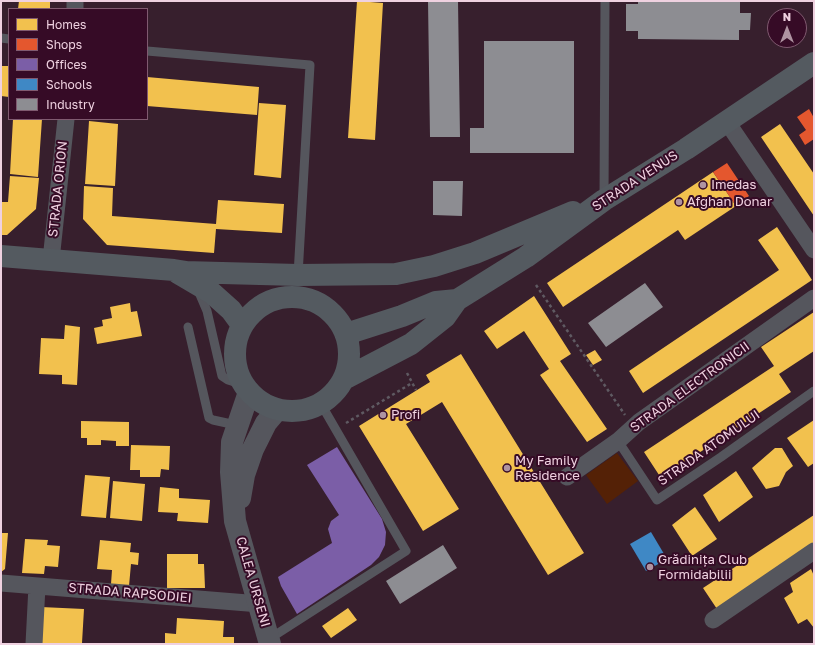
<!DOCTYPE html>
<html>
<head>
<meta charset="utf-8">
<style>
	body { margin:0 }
	#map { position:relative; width:815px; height:645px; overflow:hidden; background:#371f2d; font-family:"Golos Text",sans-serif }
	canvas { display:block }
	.frame { position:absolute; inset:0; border:2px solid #efd1e0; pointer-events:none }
	.legend { position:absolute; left:8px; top:8px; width:140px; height:112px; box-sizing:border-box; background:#360b26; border:1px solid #805a70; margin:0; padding:5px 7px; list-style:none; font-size:12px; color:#efd1e0 }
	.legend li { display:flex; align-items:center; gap:8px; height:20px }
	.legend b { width:20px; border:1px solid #805a70 }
	.north { position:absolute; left:767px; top:8px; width:40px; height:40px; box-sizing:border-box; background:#360b26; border:1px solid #805a70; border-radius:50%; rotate:0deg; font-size:11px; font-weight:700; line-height:16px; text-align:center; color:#efd1e0 }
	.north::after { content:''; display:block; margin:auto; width:14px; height:18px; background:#af93a1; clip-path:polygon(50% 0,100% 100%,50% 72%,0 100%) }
</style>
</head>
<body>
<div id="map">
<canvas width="815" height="645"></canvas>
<div class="frame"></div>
<ul class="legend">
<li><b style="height:11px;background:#f2c14e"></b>Homes</li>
<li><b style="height:11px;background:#e4572e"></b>Shops</li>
<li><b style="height:11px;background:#7b5ea7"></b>Offices</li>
<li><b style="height:11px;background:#3f88c5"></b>Schools</li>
<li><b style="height:11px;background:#8d8d92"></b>Industry</li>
</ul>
<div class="north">N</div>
</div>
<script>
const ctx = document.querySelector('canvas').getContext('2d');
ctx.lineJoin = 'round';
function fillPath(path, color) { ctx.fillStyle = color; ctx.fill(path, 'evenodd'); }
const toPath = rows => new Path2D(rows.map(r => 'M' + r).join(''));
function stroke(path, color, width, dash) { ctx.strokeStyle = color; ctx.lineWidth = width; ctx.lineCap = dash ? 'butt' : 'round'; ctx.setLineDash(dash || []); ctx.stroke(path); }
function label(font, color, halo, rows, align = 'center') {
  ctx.font = font + ' "Golos Text",sans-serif'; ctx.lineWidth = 4; ctx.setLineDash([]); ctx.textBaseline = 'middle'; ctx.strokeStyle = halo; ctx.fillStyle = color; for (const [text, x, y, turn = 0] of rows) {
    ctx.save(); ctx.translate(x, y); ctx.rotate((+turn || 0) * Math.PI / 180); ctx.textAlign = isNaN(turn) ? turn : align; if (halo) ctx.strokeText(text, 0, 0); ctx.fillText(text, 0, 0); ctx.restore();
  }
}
const green = toPath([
	[617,453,638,481,607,504,586,475]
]);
const homes = toPath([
	[19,1,50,1,50,9,18,9],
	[357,1,383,3,375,140,348,138],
	[1,66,9,66,9,97,1,96],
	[147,77,259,87,257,115,147,106],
	[259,103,286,105,281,178,254,175],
	[13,119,42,119,38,177,10,174],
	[89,121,118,124,115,186,85,184],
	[780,124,814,174,814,216,761,137],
	[713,172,736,206,685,240,678,230,563,307,547,283],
	[10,176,39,178,36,209,7,235,1,235,1,202,8,202],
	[84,186,113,188,112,216,216,224,218,200,284,204,282,233,216,229,214,253,107,245,83,219],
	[777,227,812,280,643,393,629,371,779,270,758,240],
	[534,296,571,354,560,361,607,429,587,442,540,375,549,369,524,331,497,349,484,331],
	[130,303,131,312,137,311,142,336,97,344,94,328,103,326,102,320,112,318,110,307],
	[814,312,814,351,779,374,791,392,661,478,644,452,774,366,761,347],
	[65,325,80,327,77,385,62,384,62,375,39,374,41,338,64,339],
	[595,350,602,360,593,365,586,355],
	[461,354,584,553,548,575,442,402,406,424,459,509,423,531,359,426,430,382,426,375],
	[814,420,814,463,808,467,787,438],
	[81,421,129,422,129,446,116,446,116,441,101,440,101,445,87,445,87,438,81,438],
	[131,445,170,446,169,470,161,469,160,477,140,477,140,470,130,470],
	[775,448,782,448,793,466,786,472,779,486,766,489,752,468],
	[736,471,753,497,719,522,703,495],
	[85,475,110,477,106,518,81,516],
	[113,481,145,484,142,521,110,518],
	[160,487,179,489,179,498,210,500,208,523,177,521,178,513,158,512],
	[695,507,717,539,692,556,672,525],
	[814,515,814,544,717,609,703,588],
	[1,533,8,533,5,569,1,572],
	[25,539,48,540,47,545,60,546,58,567,45,566,44,574,22,573],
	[100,540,131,543,130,552,139,553,138,565,131,564,129,586,111,584,112,570,97,569],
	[167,554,198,554,198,564,204,564,205,588,167,588],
	[811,569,814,576,814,628,807,619,798,624,784,598,793,592,790,583],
	[41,607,84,609,82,643,40,644],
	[348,608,357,620,331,638,322,626],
	[177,618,224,621,223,637,234,637,234,644,165,644,165,633,176,634]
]);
const shops = toPath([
	[809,109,814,118,814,139,805,145,799,135,806,130,797,117],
	[727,163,749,196,736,206,713,172]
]);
const offices = toPath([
	[337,447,382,519,386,532,385,545,379,557,371,565,297,614,281,586,278,577,332,543,328,529,331,521,339,515,307,465]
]);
const schools = toPath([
	[651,532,667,559,646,571,630,544]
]);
const industry = toPath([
	[428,1,458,1,460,137,430,137],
	[638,1,740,1,740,13,751,13,750,30,739,30,739,40,638,39,638,31,626,31,626,4,638,4],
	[484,41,574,41,574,153,470,153,470,128,484,128],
	[433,181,463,181,462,216,433,215],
	[645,283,663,307,606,347,588,323],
	[443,545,457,568,400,604,386,581]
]);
const path = toPath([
	[536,285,625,415],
	[407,373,416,390],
	[346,423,412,383]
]);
const service = toPath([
	[1,38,9,39],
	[147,51,310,65,298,275],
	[604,199,605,1],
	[198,290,207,311,222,376,228,380,244,385],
	[188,327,209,418,213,420,236,425],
	[618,441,657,500,721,457,814,391],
	[269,639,406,551,321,404]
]);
const minor = toPath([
	[75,9,75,1],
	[727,122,814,250],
	[51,260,66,119],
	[567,477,618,441,639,422,814,298],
	[1,583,260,604],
	[713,620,814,551],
	[34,644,37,586]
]);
const tertiary = toPath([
	[249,392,232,442,231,472,235,521,270,644],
	[240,498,244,475,253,449,266,423,277,410]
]);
const secondary = toPath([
	[1,256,174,270,199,274],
	[184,272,298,275,396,274,434,266,475,253,573,212],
	[178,273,212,293,231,310,242,325],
	'235 354a57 57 0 1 1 114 0a57 57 0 1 1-114 0Z',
	[346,334,402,316,436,302,457,300,526,257,604,200,686,149,814,63],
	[344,379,411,344,445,317,457,300]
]);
const markers = [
	[703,185,4,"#af93a1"],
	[679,202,4,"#af93a1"],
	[383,415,4,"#af93a1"],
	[507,468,4,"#af93a1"],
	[650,567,4,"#af93a1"]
];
const streetNames = [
	["STRADA VENUS",635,181,-33],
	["STRADA ORION",58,189,-84],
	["STRADA ELECTRONICII",690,387,-36],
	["STRADA ATOMULUI",709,448,-35],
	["CALEA URSENI",253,582,74],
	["STRADA RAPSODIEI",130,593,5]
];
const poiNames = [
	["Imedas",711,185],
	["Afghan Donar",687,202],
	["Profi",391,415],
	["My Family",515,461],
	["Residence",515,476],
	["Grădinița Club",658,560],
	["Formidabilii",658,575]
];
fillPath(green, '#542106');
fillPath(homes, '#f2c14e');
fillPath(shops, '#e4572e');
fillPath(offices, '#7b5ea7');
fillPath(schools, '#3f88c5');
fillPath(industry, '#8d8d92');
stroke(path, '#5f5a62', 2.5, [3, 3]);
stroke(service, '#55565d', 9);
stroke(minor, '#55565d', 17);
stroke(tertiary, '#55565d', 22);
stroke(secondary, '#545a60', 22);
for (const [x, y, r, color] of markers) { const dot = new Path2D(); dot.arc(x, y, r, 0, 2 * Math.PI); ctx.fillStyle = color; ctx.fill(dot); stroke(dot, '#360b26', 1.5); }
label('13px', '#efd1e0', '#360b26', streetNames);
label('13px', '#efd1e0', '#360b26', poiNames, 'left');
</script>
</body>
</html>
